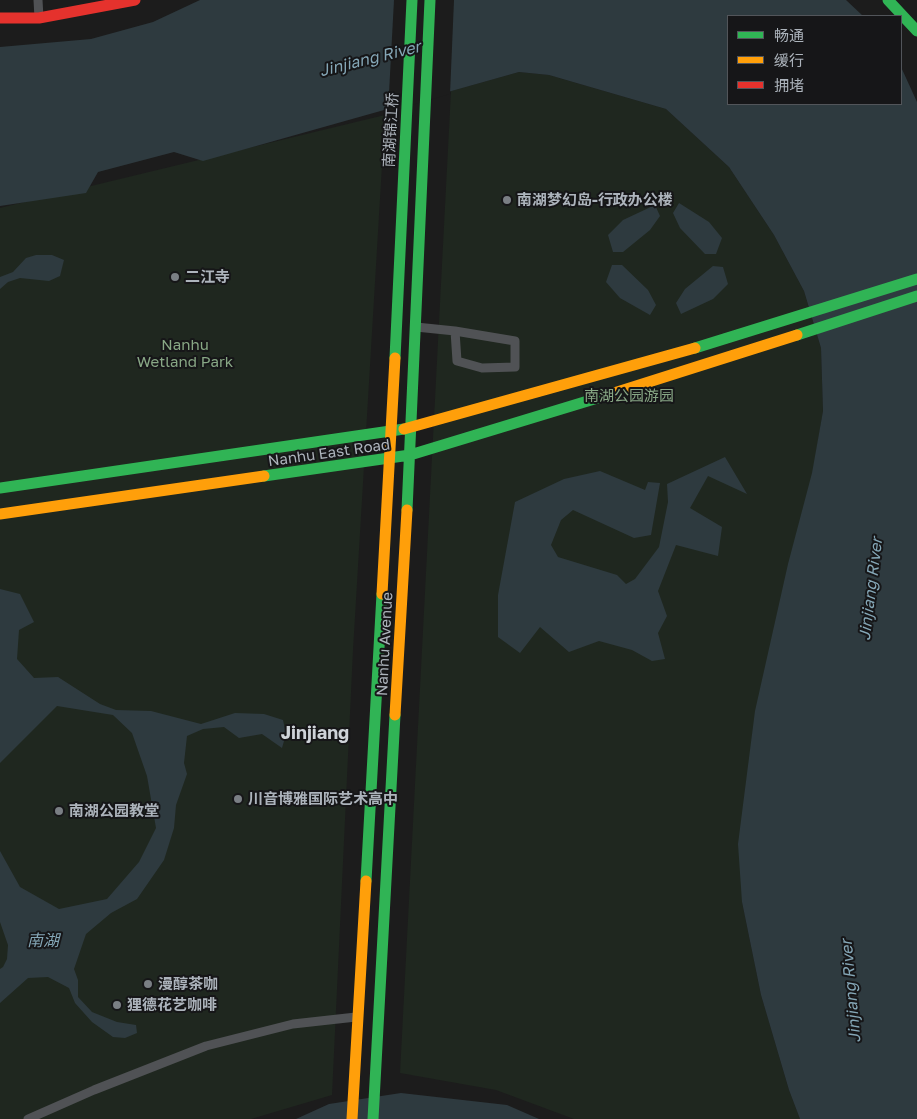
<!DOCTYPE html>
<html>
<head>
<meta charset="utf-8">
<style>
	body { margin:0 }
	#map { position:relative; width:917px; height:1119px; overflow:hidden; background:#1c1c1c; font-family:"Golos Text","Noto Sans SC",sans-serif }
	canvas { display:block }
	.legend { position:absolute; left:727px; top:15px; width:175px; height:90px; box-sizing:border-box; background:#161618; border:1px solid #52555a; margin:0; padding:6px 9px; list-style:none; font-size:15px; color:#adb4bc }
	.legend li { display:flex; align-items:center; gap:10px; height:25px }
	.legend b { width:25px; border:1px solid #52555a }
</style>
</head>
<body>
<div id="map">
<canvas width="917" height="1119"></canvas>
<ul class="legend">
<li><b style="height:6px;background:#30b455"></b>畅通</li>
<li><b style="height:6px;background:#ff9f0a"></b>缓行</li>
<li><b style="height:6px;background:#e5322d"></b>拥堵</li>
</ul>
</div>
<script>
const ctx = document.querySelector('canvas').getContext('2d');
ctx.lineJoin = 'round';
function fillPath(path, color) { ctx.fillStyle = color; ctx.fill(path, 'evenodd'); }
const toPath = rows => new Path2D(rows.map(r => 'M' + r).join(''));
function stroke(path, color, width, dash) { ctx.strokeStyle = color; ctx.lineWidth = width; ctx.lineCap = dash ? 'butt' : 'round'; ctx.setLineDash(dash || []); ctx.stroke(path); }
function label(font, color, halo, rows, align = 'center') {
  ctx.font = font + ' "Golos Text","Noto Sans SC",sans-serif'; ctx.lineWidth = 4; ctx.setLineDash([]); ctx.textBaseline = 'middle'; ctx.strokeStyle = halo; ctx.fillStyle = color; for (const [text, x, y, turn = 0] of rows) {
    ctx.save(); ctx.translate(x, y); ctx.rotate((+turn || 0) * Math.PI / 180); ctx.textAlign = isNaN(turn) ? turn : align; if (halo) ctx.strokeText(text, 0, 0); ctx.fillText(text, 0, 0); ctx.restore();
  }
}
const green = toPath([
	[519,72,549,75,666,109,729,167,774,235,804,291,821,348,823,411,742,902,761,995,789,1090,800,1119,574,1119,496,1090,400,1073,451,91],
	[385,115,353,650,332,1095,251,1119,0,1119,0,208]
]);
const water = toPath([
	[200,0,846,0,863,16,728,16,728,104,901,104,901,67,917,102,917,1119,800,1119,789,1090,761,995,742,902,738,844,755,711,788,564,812,473,823,411,821,348,804,291,774,235,729,167,666,109,549,75,519,72,203,161,174,152,98,172,86,193,0,206,0,47,91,39,153,22],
	[679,203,709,222,722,238,716,254,705,254,680,228,673,213],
	[655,205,660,216,650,230,623,252,613,252,608,235,623,220],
	[36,255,52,255,64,260,60,276,49,281,20,278,8,282,0,289,0,277,13,272,26,258],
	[612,265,622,265,648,290,656,305,650,315,620,298,606,282],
	[713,266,723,267,728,284,713,299,681,314,676,303,685,289],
	[725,457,747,494,708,476,690,508,722,527,718,556,676,545,658,591,667,616,658,633,665,659,652,661,632,650,599,641,569,652,540,627,520,653,498,637,498,595,515,502,564,479,600,471,645,490,648,482,660,483,651,535,634,538,573,510,561,520,551,545,558,557,617,575,626,584,635,579,659,547,668,502,667,484],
	[0,589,20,594,34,622,19,630,17,659,34,678,58,677,100,704,116,710,151,711,201,724,235,713,264,714,283,720,286,734,282,748,262,734,239,738,224,727,203,729,187,736,184,763,187,774,176,805,174,828,164,860,137,899,111,913,86,934,74,969,78,980,78,997,92,1012,117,1022,136,1025,137,1033,125,1038,113,1037,92,1022,75,1003,69,988,48,977,28,978,0,1003,0,969,3,967,7,959,8,945,0,922,0,851,20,887,59,909,107,899,139,862,156,828,147,776,132,733,113,715,57,706,0,763],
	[401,1093,507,1105,539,1119,296,1119,329,1104]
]);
const pier = toPath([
	[394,0,454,0,450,94,388,112]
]);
const street = toPath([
	[38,0,39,18],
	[416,327,455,331,515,341,515,367,482,368,457,361,455,331],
	[28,1119,94,1090,206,1046,293,1024,356,1017]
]);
const fast = toPath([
	[888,0,917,31],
	[797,335,917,296],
	[695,348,917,279],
	[395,358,412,0],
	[264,476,410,455,614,393],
	[0,488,404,429],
	[407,510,430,0],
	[366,881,382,594],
	[373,1119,395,715]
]);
const slow = toPath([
	[614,393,797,335],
	[404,429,695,348],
	[0,514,264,476],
	[382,594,395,358],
	[395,715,407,510],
	[352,1119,366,881]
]);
const jam = toPath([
	[0,18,39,18,135,0]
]);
const markers = [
	[507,200,5,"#7a7f84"],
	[175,277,5,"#7a7f84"],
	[238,799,5,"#7a7f84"],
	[59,811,5,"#7a7f84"],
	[148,984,5,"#7a7f84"],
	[117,1005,5,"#7a7f84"]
];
const streetNames = [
	["南湖锦江桥",391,130,-87],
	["Nanhu East Road",329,453,-8],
	["Nanhu Avenue",385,644,-87]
];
const poiNames = [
	["南湖梦幻岛-行政办公楼",517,200],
	["二江寺",185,277],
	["川音博雅国际艺术高中",248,799],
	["南湖公园教堂",69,811],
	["漫醇茶咖",158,984],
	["狸德花艺咖啡",127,1005]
];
const parkNames = [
	["Nanhu",185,345],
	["Wetland Park",185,362],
	["南湖公园游园",629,396]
];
const waterNames = [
	["Jinjiang River",370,59,-14],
	["Jinjiang River",871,589,-83],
	["南湖",43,941],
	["Jinjiang River",851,991,-95]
];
const quarterNames = [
	["Jinjiang",315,733]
];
fillPath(green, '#1f271f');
fillPath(water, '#2e3a3f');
fillPath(pier, '#1c1c1c');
stroke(street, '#505255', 9);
stroke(fast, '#30b455', 11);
stroke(slow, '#ff9f0a', 11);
stroke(jam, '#e5322d', 11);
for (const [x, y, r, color] of markers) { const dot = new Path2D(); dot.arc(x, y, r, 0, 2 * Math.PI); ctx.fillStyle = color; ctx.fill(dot); stroke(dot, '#161618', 2); }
label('15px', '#adb4bc', '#161618', streetNames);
label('bold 15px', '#adb4bc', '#161618', poiNames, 'left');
label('15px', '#88a785', '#161618', parkNames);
label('italic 16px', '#85a7b7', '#161618', waterNames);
label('bold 18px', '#ced3d8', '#161618', quarterNames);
</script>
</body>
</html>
